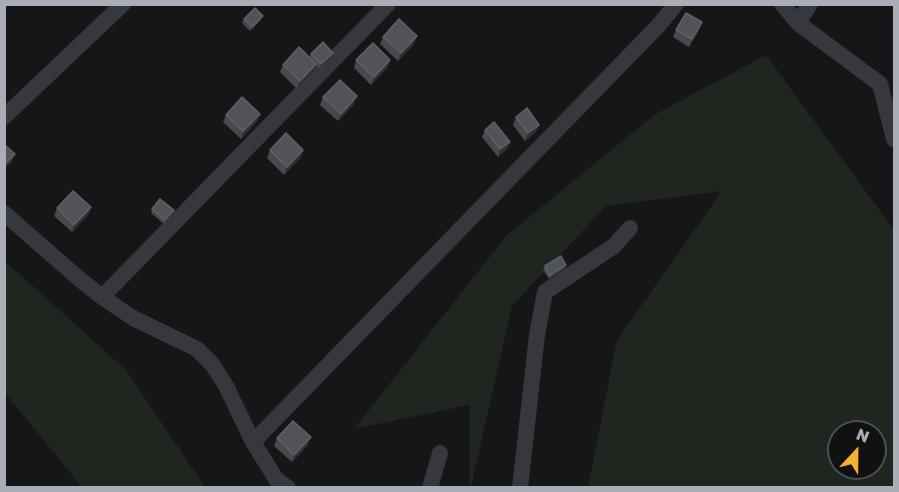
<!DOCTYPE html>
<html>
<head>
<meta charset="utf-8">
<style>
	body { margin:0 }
	#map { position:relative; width:899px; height:492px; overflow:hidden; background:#161618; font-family:"Golos Text",sans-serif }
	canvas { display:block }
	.frame { position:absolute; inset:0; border:6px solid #a8adb8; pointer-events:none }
	.north { position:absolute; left:827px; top:420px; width:60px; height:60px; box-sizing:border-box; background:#111113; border:2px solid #4d4f55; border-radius:50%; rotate:22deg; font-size:16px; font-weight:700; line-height:24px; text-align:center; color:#a8adb8 }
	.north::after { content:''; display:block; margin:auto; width:21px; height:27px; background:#f2b134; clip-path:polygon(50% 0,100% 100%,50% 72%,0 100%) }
</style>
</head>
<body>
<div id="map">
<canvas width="899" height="492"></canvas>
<div class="frame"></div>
<div class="north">N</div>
</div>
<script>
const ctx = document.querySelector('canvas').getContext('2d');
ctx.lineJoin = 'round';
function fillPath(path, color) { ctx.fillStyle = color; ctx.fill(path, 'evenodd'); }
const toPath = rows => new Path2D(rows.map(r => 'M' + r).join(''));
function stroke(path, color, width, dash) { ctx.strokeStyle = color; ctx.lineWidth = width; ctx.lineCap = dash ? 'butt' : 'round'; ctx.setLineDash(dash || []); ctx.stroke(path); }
const green = toPath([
	[766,55,894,230,894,487,588,487,617,340,722,191,606,206,512,306,471,487,470,487,469,405,354,429,506,236,654,115],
	[839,432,875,432,875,468,839,468],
	[5,261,126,370,205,487,82,487,5,393]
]);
const minor = toPath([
	[782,4,798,23,880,84,894,139],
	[798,23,810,4],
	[4,117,123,4],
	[4,213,77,277,102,297,133,318,197,349,212,364,226,386,253,442,276,479,288,488],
	[102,297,388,4],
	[253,442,659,25,676,4],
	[430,488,440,453],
	[520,488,537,335,545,292,614,246,630,228]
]);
const wall = toPath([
	[244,19,261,20,250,31,242,23],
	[676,30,699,30,689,47,673,37],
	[383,37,414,44,398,61,380,44],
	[333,53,332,57,319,68,316,65,314,72,297,89,280,72,283,65,309,57,311,54],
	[356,60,390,60,387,68,371,85,354,68],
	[323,97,354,104,338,121,320,105],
	[260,114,257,121,241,139,223,122,226,115],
	[516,117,539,125,536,132,525,141,513,125],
	[485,130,510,142,507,149,498,157,482,137],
	[270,150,303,150,301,157,284,175,267,158],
	[91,207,88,215,72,232,54,216,57,208],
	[152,209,174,210,172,213,164,224,151,213],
	[566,265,565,269,549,279,543,270,545,266],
	[277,438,308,445,292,462,274,446]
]);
const shadedWall = toPath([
	[263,16,261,20,250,31,252,27],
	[702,22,699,30,689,47,692,39],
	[417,36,414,44,398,61,401,53],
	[333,53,332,57,319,68,321,64],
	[390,60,387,68,371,85,374,77],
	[316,64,314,72,297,89,300,81],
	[357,96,354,104,338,121,341,114],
	[260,114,257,121,241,139,243,131],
	[539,125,536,132,525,141,528,133],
	[510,142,507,149,498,157,500,149],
	[303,150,301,157,284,175,287,167],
	[15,154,12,162,4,169,4,165],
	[91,207,88,215,72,232,74,225],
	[174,210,172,213,164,224,165,220],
	[566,265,565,269,549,279,550,276],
	[311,437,308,445,292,462,294,455]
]);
const building = toPath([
	[255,8,263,16,252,27,244,19,255,8],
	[686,13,702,22,692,39,676,30,686,13],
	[399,19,417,36,401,53,383,37,399,19],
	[323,42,333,53,321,64,311,54,323,42],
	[373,43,390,60,374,77,356,60,373,43],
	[299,47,316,64,300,81,283,65,299,47],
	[340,80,357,96,341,114,323,97,340,80],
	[242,97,260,114,243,131,226,115,242,97],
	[527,108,539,125,528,133,516,117,527,108],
	[494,122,510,142,500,149,485,130,494,122],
	[286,133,303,150,287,167,270,150,286,133],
	[4,144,15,154,4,165,4,144],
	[73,191,91,207,74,225,57,208,73,191],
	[160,199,174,210,165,220,152,209,160,199],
	[561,256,566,265,550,276,545,266,561,256],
	[293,421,311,437,294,455,277,438,293,421]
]);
fillPath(green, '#1e261f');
stroke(minor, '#37383d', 16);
fillPath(wall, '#47494d');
fillPath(shadedWall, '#2f3033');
fillPath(building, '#525359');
stroke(building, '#5f6168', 1.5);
</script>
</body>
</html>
